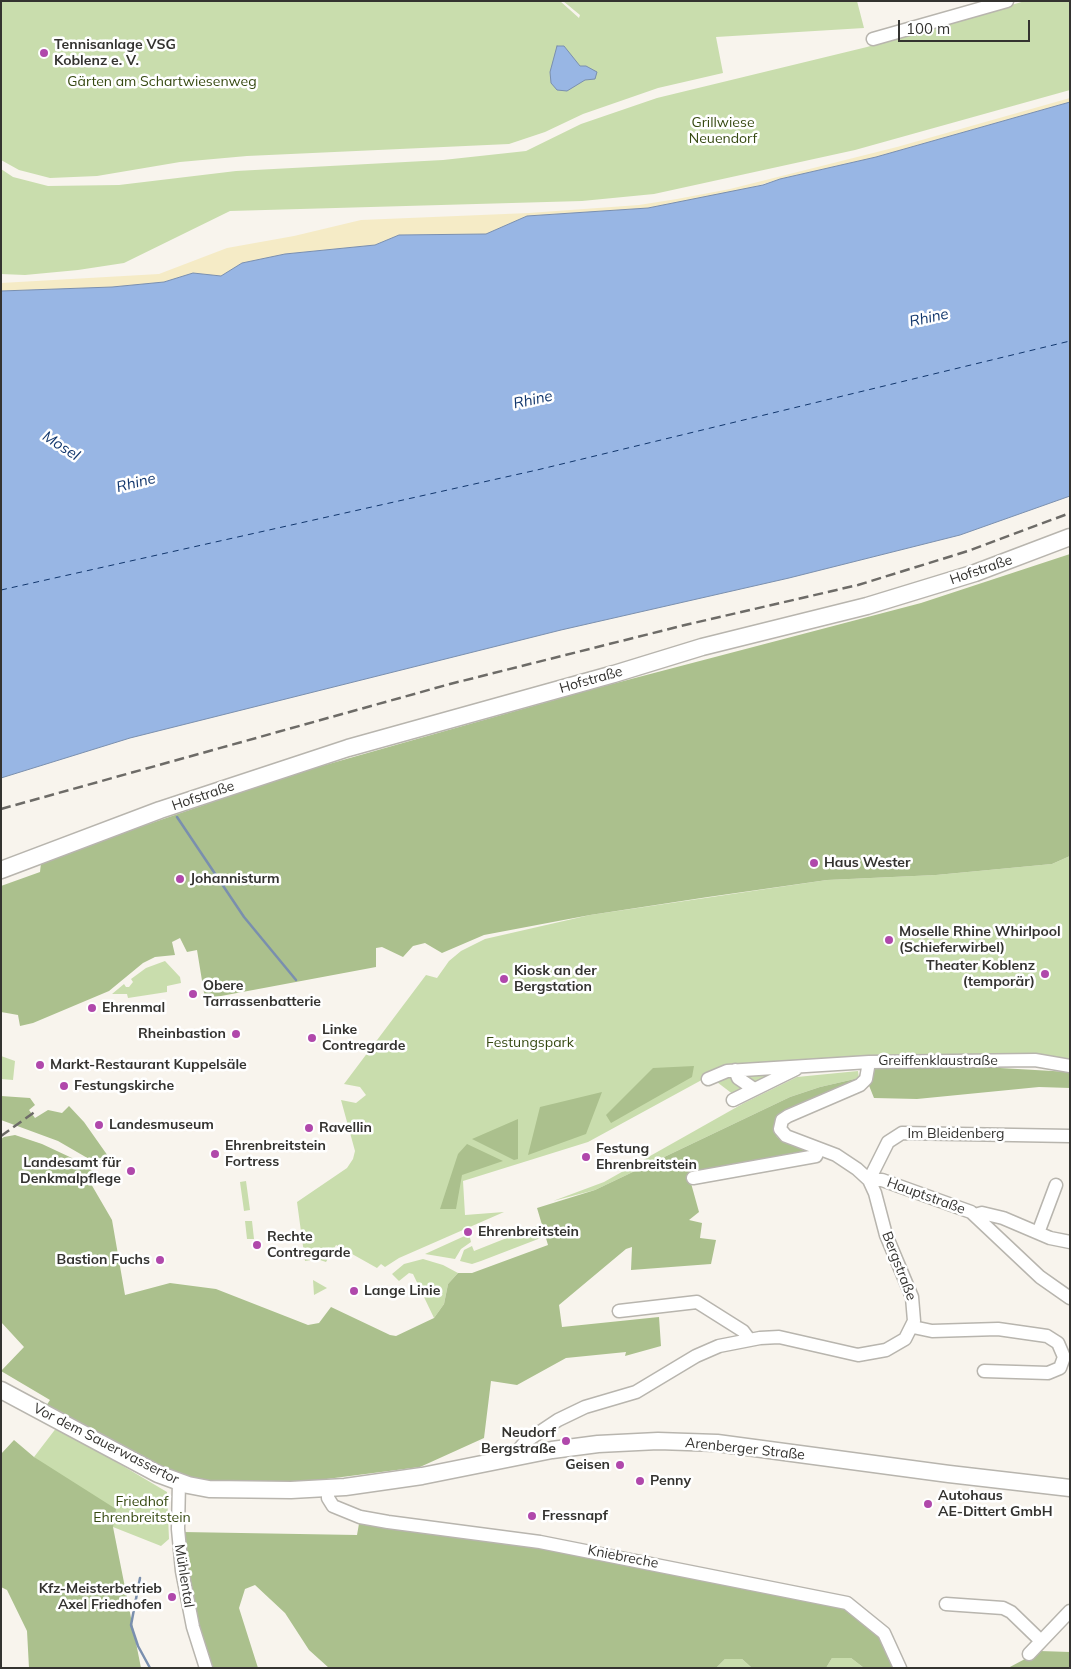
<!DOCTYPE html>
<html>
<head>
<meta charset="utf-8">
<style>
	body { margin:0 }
	#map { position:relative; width:1071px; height:1669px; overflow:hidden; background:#f8f4ed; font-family:Mulish,sans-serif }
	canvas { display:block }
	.frame { position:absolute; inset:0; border:2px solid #343330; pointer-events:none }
	.scale { position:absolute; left:898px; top:20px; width:132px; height:22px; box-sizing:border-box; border:2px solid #343330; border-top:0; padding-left:6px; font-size:15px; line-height:18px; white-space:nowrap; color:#343330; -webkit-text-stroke:4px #fff; paint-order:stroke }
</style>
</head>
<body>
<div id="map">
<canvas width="1071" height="1669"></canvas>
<div class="frame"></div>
<div class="scale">100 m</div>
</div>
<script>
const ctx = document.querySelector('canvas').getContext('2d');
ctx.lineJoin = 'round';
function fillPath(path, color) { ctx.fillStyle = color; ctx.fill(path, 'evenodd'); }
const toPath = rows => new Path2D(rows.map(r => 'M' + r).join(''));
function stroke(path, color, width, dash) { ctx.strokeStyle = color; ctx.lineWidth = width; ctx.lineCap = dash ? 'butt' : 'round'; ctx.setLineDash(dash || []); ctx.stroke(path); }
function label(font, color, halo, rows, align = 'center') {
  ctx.font = font + ' Mulish,sans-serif'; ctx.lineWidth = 5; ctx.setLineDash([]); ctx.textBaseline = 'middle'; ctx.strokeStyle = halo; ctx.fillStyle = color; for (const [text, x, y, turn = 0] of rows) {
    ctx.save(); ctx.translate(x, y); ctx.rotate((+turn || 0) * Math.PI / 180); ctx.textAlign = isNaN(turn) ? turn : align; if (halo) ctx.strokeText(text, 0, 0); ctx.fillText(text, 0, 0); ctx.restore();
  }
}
const green = toPath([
	[1,1,560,1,579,18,580,15,563,1,857,1,864,28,716,37,723,73,658,88,583,114,545,132,509,144,247,156,180,162,97,176,50,178,19,170,1,160],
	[1025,1,1070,1,1070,90,855,150,654,194,582,201,230,211,124,263,78,270,25,275,1,274,1,169,13,177,48,186,119,185,236,171,443,160,526,151,581,124,657,98,867,47],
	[1070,856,1070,1063,800,1062,734,1095,709,1076,588,1142,463,1181,465,1215,504,1212,399,1258,385,1267,381,1264,377,1268,336,1245,326,1262,317,1259,305,1261,297,1202,347,1168,353,1159,355,1151,341,1100,356,1103,366,1095,360,1087,344,1084,426,975,437,978,449,961,461,951,485,939,590,915,827,880,936,875,1052,864],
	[165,961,180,977,181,983,167,986,167,992,128,998,127,994,112,994,124,984,126,987,129,987,133,982,131,979,146,968],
	[1,1056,15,1061,13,1080,1,1079],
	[858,1071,859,1078,820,1087,790,1097,595,1190,553,1201,604,1182,744,1103,797,1077],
	[246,1181,250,1210,244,1211,240,1182],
	[245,1221,252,1221,254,1239,247,1239],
	[542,1224,546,1236,481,1261,472,1264,460,1261,464,1250,472,1246,474,1251],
	[469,1234,471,1242,461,1249,455,1259,425,1254],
	[423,1259,443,1265,458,1273,448,1284,444,1304,434,1318,413,1274,409,1273,399,1281,392,1274,404,1264],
	[313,1280,327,1288,314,1295],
	[57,1427,167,1492,169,1539,161,1546,113,1527,34,1457],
	[832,1658,851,1658,864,1668,826,1668],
	[725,1659,742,1659,752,1668,716,1668]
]);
const forest = toPath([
	[1070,554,1070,856,1052,864,936,875,827,880,708,897,590,915,484,935,442,953,425,943,413,946,403,957,382,947,376,948,376,967,205,999,197,950,187,952,180,938,172,942,175,955,155,957,143,963,109,991,33,1023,20,1026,18,1015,1,1012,1,886,40,872,41,863,47,859,297,773,593,689,921,603],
	[694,1066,692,1077,611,1123,606,1115,653,1068],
	[876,1067,1000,1068,1070,1072,1070,1088,1039,1087,917,1099,874,1098,868,1083,872,1070],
	[859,1078,851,1084,810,1099,777,1117,774,1127,777,1137,814,1152,689,1176,699,1212,689,1220,702,1223,700,1238,716,1240,711,1264,631,1270,632,1247,626,1249,559,1305,562,1327,659,1317,661,1346,625,1356,626,1352,566,1358,517,1385,491,1381,484,1438,420,1467,311,1481,227,1486,192,1478,161,1466,46,1406,50,1400,1,1371,24,1347,1,1322,1,1139,4,1137,15,1135,42,1144,89,1166,93,1173,87,1177,112,1220,125,1295,170,1283,216,1289,308,1325,319,1323,331,1307,390,1335,396,1336,434,1318,444,1304,448,1284,458,1273,472,1273,548,1245,537,1208,595,1190,790,1097,820,1087],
	[602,1092,586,1134,528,1155,540,1107],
	[1,1096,30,1098,35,1105,29,1110,35,1118,48,1110,62,1113,69,1106,84,1122,115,1166,96,1163,58,1141,1,1120],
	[518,1119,518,1159,514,1160,472,1139],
	[467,1144,503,1161,462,1175,456,1209,440,1209,458,1154],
	[14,1440,34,1457,116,1509,113,1527,141,1668,29,1668,27,1631,7,1590,1,1587,1,1454],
	[360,1518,542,1545,845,1607,881,1636,895,1668,864,1668,851,1658,832,1658,826,1668,752,1668,742,1659,725,1659,716,1668,329,1668,309,1650,285,1613,255,1585,245,1589,239,1608,258,1668,210,1668,188,1585,183,1532,357,1535],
	[1040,1651,1070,1652,1070,1668,1008,1668]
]);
const sand = toPath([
	[1070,98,1070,102,876,157,780,179,736,192,648,208,527,216,486,234,399,235,375,245,285,254,242,263,221,276,193,273,164,282,112,287,1,291,1,283,159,274,227,248,294,236,361,220,529,213,639,205,677,199,730,189,897,147]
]);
const water = toPath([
	[557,46,564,46,580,66,586,66,597,72,595,79,585,80,567,91,557,90,551,83,550,72,557,46],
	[1070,102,1070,496,960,535,789,578,561,630,130,738,1,778,1,291,112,287,164,282,193,273,221,276,242,263,285,254,375,245,399,235,486,234,527,216,648,208,763,185,780,179,876,157,1070,102]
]);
const stream = toPath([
	[177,817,244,917,296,980],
	[140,1578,131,1625,138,1646,150,1668]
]);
const ferry = toPath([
	[1,590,537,470,1070,341]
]);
const minor = toPath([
	[873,39,1007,1],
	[735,1070,738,1078,754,1089],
	[708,1079,727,1071,869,1062,1035,1060,1070,1066],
	[733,1100,796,1069],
	[1070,1136,902,1133,888,1142,869,1180,882,1180,971,1212,1040,1277,1070,1298],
	[693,1178,816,1156,819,1149],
	[975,1215,982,1213,1003,1218,1050,1238,1070,1242],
	[1038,1233,1056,1185],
	[619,1311,697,1302,743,1331,749,1339],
	[913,1327,932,1331,998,1329,1047,1336,1058,1343,1064,1357,1060,1368,1048,1373,984,1371],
	[519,1456,520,1448,525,1442,558,1420,585,1407,636,1392,696,1356,719,1346,760,1338,779,1337,858,1355,886,1350,905,1339,914,1321,912,1297,886,1235,875,1193,869,1180,857,1169,836,1155,786,1136,780,1129,782,1120,788,1116,860,1085,866,1079,869,1062],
	[179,1482,178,1529,182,1571,193,1627,206,1668],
	[328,1488,328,1498,333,1506,360,1517,388,1522,540,1542,847,1603,884,1633,900,1668],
	[946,1604,1003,1608,1011,1612,1041,1641],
	[1029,1654,1070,1611]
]);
const major = toPath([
	[1,870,160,810,348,748,614,674,702,647,867,606,975,573,1070,537],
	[1,1390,158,1474,188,1485,209,1489,291,1490,345,1487,422,1476,552,1450,598,1444,658,1441,717,1443,949,1474,1070,1488]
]);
const rail = toPath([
	[1,809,450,684,685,625,858,585,968,551,1070,513],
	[1,1136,36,1111]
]);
const markers = [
	[44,53,5,"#b048ab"],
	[814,863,5,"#b048ab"],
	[180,879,5,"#b048ab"],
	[889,940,5,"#b048ab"],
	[1045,974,5,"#b048ab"],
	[504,979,5,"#b048ab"],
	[193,994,5,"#b048ab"],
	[92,1008,5,"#b048ab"],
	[236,1034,5,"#b048ab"],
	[312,1038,5,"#b048ab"],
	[40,1065,5,"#b048ab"],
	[64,1086,5,"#b048ab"],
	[99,1125,5,"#b048ab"],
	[309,1128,5,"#b048ab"],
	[215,1154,5,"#b048ab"],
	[586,1157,5,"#b048ab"],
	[131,1171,5,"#b048ab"],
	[468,1232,5,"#b048ab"],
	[257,1245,5,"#b048ab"],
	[160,1260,5,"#b048ab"],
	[354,1291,5,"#b048ab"],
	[566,1441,5,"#b048ab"],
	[620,1465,5,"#b048ab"],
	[640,1481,5,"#b048ab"],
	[928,1504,5,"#b048ab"],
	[532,1516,5,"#b048ab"],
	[172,1597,5,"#b048ab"]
];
const poiNames = [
	["Tennisanlage VSG",54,45],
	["Koblenz e. V.",54,61],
	["Haus Wester",824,863],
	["Johannisturm",190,879],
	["Moselle Rhine Whirlpool",899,932],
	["(Schieferwirbel)",899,948],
	["Theater Koblenz",1035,966,"right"],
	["(temporär)",1035,982,"right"],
	["Kiosk an der",514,971],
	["Bergstation",514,987],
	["Obere",203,986],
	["Tarrassenbatterie",203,1002],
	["Ehrenmal",102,1008],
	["Linke",322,1030],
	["Contregarde",322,1046],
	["Rheinbastion",226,1034,"right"],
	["Markt-Restaurant Kuppelsäle",50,1065],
	["Festungskirche",74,1086],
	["Landesmuseum",109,1125],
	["Ravellin",319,1128],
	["Ehrenbreitstein",225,1146],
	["Fortress",225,1162],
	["Festung",596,1149],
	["Ehrenbreitstein",596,1165],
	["Landesamt für",121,1163,"right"],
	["Denkmalpflege",121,1179,"right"],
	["Ehrenbreitstein",478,1232],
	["Rechte",267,1237],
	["Contregarde",267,1253],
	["Bastion Fuchs",150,1260,"right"],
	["Lange Linie",364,1291],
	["Neudorf",556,1433,"right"],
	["Bergstraße",556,1449,"right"],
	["Geisen",610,1465,"right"],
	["Penny",650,1481],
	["Autohaus",938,1496],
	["AE-Dittert GmbH",938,1512],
	["Fressnapf",542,1516],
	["Kfz-Meisterbetrieb",162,1589,"right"],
	["Axel Friedhofen",162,1605,"right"]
];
const parkNames = [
	["Gärten am Schartwiesenweg",162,82],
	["Grillwiese",723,123],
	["Neuendorf",723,139],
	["Festungspark",530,1043],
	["Friedhof",142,1502],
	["Ehrenbreitstein",142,1518]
];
const streetNames = [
	["Hofstraße",981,570,-19],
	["Hofstraße",591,680,-16],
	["Hofstraße",203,796,-19],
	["Greiffenklaustraße",938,1061],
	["Im Bleidenberg",956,1134],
	["Hauptstraße",926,1196,20],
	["Bergstraße",899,1266,69],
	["Vor dem Sauerwassertor",106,1444,27],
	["Arenberger Straße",745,1449,6],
	["Kniebreche",623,1557,11],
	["Mühlental",184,1576,81]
];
const waterNames = [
	["Rhine",929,318,-12],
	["Rhine",533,400,-12],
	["Mosel",61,446,33],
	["Rhine",136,483,-14]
];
fillPath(green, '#c9ddad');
fillPath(forest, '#abc08d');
fillPath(sand, '#f5ebc6');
fillPath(water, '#98b6e4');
stroke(water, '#7a8fae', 1);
stroke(stream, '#7a8fae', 2.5);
stroke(ferry, '#12376d', 1, [6, 5]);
stroke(minor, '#b8b5ae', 15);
stroke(major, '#b8b5ae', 19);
stroke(minor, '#fff', 12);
stroke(major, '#fff', 16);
stroke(rail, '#6d6b67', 2.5, [10, 5]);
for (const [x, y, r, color] of markers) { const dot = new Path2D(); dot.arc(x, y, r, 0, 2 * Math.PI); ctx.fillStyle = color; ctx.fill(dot); stroke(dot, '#fff', 2); }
label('bold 14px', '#343330', '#fff', poiNames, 'left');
label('14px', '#364911', '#fff', parkNames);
label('14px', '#343330', '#fff', streetNames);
label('italic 15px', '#12376d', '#fff', waterNames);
</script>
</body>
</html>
